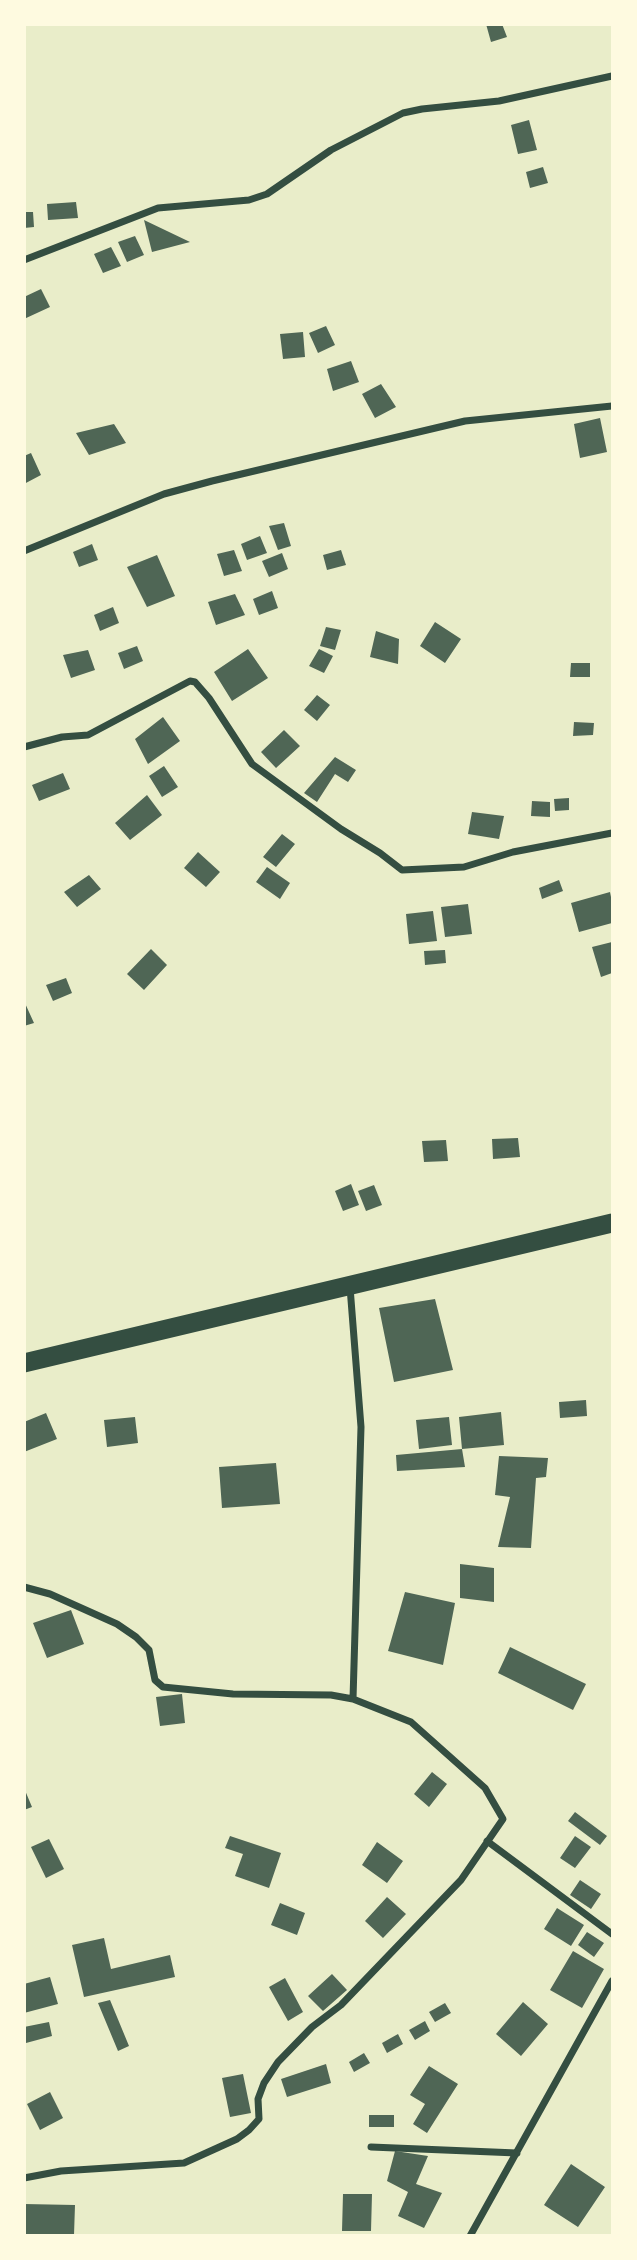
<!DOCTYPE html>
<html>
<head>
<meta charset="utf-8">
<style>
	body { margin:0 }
	#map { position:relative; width:637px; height:2260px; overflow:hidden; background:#e9edc9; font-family:Jost,sans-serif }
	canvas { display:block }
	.frame { position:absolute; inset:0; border:26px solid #fefae0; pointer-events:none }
</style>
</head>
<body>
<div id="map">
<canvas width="637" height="2260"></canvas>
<div class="frame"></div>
</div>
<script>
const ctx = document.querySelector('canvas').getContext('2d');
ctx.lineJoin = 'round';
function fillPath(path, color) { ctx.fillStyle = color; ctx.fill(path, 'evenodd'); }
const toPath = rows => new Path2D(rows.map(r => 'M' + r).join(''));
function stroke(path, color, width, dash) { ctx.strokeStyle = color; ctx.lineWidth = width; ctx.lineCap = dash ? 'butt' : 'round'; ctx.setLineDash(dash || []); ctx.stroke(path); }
const building = toPath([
	[486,24,502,24,507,37,491,42],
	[529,120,537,150,518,154,511,125],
	[543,167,548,183,530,188,526,172],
	[76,202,78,218,48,220,47,204],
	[24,212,33,212,34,227,24,228],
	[144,220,190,242,152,252],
	[135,236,144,255,127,262,118,242],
	[111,247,121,266,103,273,94,254],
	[41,289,50,307,24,319,24,297],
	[326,326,335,345,318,353,309,333],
	[303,332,305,357,283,359,280,334],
	[351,361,359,382,333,391,327,369],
	[381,384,396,407,375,418,362,394],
	[600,418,607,452,580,458,574,424],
	[114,424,126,443,89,455,76,433],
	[31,453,41,475,24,484,24,456],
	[284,523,291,546,278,550,269,526],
	[260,536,267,553,247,560,241,544],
	[92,544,98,560,79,567,73,552],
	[234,550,242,571,224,576,217,554],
	[341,550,346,565,327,570,323,555],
	[282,553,288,569,269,577,262,561],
	[157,555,175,596,147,607,127,567],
	[272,591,278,608,259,615,253,599],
	[235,594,245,615,216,625,208,602],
	[113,607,119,623,100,631,94,615],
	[435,622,461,639,445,663,420,646],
	[326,627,341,630,335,650,320,646],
	[376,631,399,639,398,664,370,657],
	[137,646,143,661,124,669,118,653],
	[248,649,268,678,232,701,214,672],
	[319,649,333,656,324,673,309,666],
	[88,650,95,670,71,678,63,655],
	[571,663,590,663,590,677,570,677],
	[317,695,330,705,317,721,304,710],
	[163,717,180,741,148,764,135,739],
	[574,722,594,723,593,735,573,736],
	[284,730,300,746,276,768,261,752],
	[335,757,356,770,348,782,335,774,317,802,304,793],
	[164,766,178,787,162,797,149,776],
	[63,773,70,789,39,801,32,785],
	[147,795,162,815,130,840,115,823],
	[569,798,569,810,555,811,554,799],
	[532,801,550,802,550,817,531,816],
	[472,812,504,816,499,839,468,834],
	[282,834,295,844,276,867,263,857],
	[198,852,220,872,206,887,184,868],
	[267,867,290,883,280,899,256,882],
	[89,875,101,889,77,907,64,892],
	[559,880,563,891,542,899,539,888],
	[610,892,612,902,612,923,579,932,571,903],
	[468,904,472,934,445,937,441,907],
	[433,911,437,941,409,944,406,914],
	[612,942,612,973,601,977,592,947],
	[151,949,167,965,144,990,127,974],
	[445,950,446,963,425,965,424,951],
	[66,978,72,993,53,1001,46,985],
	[24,1001,34,1023,24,1026],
	[518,1138,520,1157,493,1159,492,1139],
	[446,1140,448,1161,424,1162,422,1141],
	[351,1184,359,1205,343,1211,335,1191],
	[374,1185,382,1205,366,1211,358,1191],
	[435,1299,453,1370,394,1382,379,1308],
	[586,1400,587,1416,560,1418,559,1402],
	[501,1412,504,1445,462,1449,459,1417],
	[46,1413,57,1439,24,1452,24,1422],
	[135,1417,138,1443,107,1447,104,1420],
	[449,1417,452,1445,419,1449,416,1420],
	[462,1449,465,1467,397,1471,396,1455],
	[499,1456,548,1458,546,1477,536,1478,531,1548,498,1547,510,1497,495,1495],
	[276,1463,280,1504,222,1508,219,1467],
	[460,1564,494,1568,494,1602,460,1598],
	[405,1592,455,1603,443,1665,388,1651],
	[71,1610,84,1644,47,1658,33,1623],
	[510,1647,586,1684,573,1710,498,1673],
	[182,1694,185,1723,160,1726,156,1697],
	[432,1772,447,1784,429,1807,414,1794],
	[24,1788,32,1807,24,1810],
	[575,1812,607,1836,600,1845,568,1821],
	[230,1836,281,1853,269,1888,235,1876,243,1854,225,1848],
	[575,1836,591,1847,575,1868,560,1858],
	[49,1839,64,1869,46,1878,31,1847],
	[377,1842,403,1861,387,1883,362,1865],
	[580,1880,601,1894,591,1909,570,1895],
	[387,1897,406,1914,383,1938,365,1921],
	[280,1903,305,1913,297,1935,271,1925],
	[557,1908,584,1925,571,1946,544,1929],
	[587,1932,604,1943,594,1957,578,1945],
	[104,1938,111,1969,170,1955,175,1977,84,1997,72,1945],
	[573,1951,604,1969,582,2008,550,1990],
	[332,1974,347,1990,323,2011,308,1996],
	[50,1977,58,2004,24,2013,24,1984],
	[285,1978,303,2012,288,2021,269,1987],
	[110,2000,129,2046,118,2051,98,2003],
	[523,2002,548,2024,521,2056,496,2034],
	[445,2003,451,2013,435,2022,429,2012],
	[425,2021,430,2031,415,2040,409,2030],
	[49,2022,52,2036,26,2043,24,2027],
	[398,2034,403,2044,387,2053,382,2043],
	[364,2053,370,2063,354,2072,349,2062],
	[326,2064,331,2083,287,2097,281,2079],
	[429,2066,458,2084,427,2133,413,2124,425,2104,410,2095],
	[243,2074,251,2113,230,2117,222,2078],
	[50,2092,63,2118,40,2130,27,2104],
	[369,2115,394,2115,394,2127,369,2127],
	[395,2151,428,2156,416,2184,442,2193,424,2228,398,2216,408,2192,387,2181],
	[571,2164,605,2187,578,2227,544,2205],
	[343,2194,372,2194,371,2231,342,2231],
	[24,2204,75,2205,74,2235,24,2234]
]);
const minor = toPath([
	[24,260,158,208,249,200,267,194,331,150,403,113,422,109,499,101,612,76],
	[24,551,164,494,212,481,465,421,612,406],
	[24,747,62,737,88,735,190,681,195,682,209,698,252,764,341,829,380,853,402,870,464,867,513,852,612,833],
	[350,1287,361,1427,353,1699],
	[24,1587,50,1594,117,1624,136,1637,149,1650,155,1680,163,1687,233,1694,331,1695,353,1699,411,1722,485,1788,503,1819,461,1880,341,2005,312,2027,278,2062,264,2083,258,2099,259,2119,249,2130,237,2139,184,2163,61,2171,24,2178],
	[487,1841,612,1934],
	[371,2147,517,2153],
	[470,2236,612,1981]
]);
const trunk = toPath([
	[24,1363,612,1223]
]);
fillPath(building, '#4f6655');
stroke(minor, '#344e41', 7);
stroke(trunk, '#344e41', 19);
</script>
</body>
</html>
